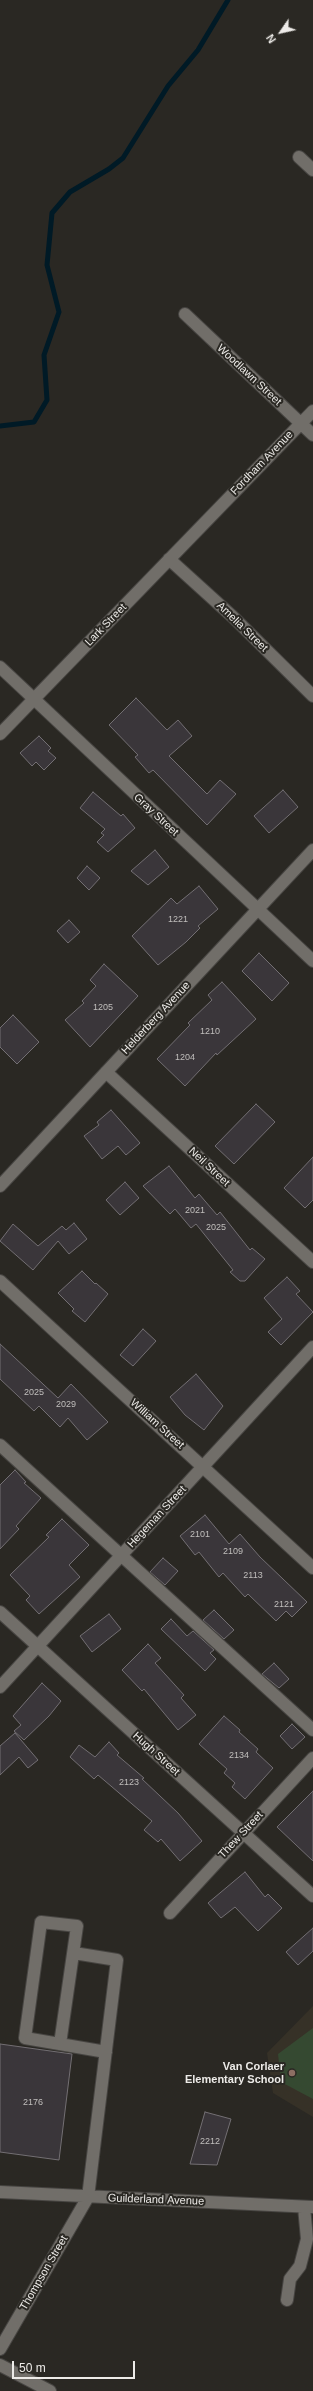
<!DOCTYPE html>
<html>
<head>
<meta charset="utf-8">
<style>
	body { margin:0 }
	#map { position:relative; width:313px; height:2391px; overflow:hidden; background:#2a2823; font-family:Arial,sans-serif }
	canvas { display:block }
	.north { position:absolute; left:261px; top:12px; width:40px; height:40px; -webkit-text-stroke:3px #2a2823; paint-order:stroke; rotate:236deg; font-size:11px; font-weight:700; line-height:16px; text-align:center; color:#edebe8 }
	.north::after { content:''; display:block; margin:auto; width:14px; height:18px; background:#edebe8; clip-path:polygon(50% 0,100% 100%,50% 72%,0 100%) }
	.scale { position:absolute; left:12px; top:2361px; width:123px; height:18px; box-sizing:border-box; border:2px solid #edebe8; border-top:0; padding-left:5px; font-size:12px; line-height:14px; white-space:nowrap; color:#edebe8; -webkit-text-stroke:3px #2a2823; paint-order:stroke }
</style>
</head>
<body>
<div id="map">
<canvas width="313" height="2391"></canvas>
<div class="north">N</div>
<div class="scale">50 m</div>
</div>
<script>
const ctx = document.querySelector('canvas').getContext('2d');
ctx.lineJoin = 'round';
function fillPath(path, color) { ctx.fillStyle = color; ctx.fill(path, 'evenodd'); }
const toPath = rows => new Path2D(rows.map(r => 'M' + r).join(''));
function stroke(path, color, width, dash) { ctx.strokeStyle = color; ctx.lineWidth = width; ctx.lineCap = dash ? 'butt' : 'round'; ctx.setLineDash(dash || []); ctx.stroke(path); }
function label(font, color, halo, rows, align = 'center') {
  ctx.font = font + ' Arial,sans-serif'; ctx.lineWidth = 4; ctx.setLineDash([]); ctx.textBaseline = 'middle'; ctx.strokeStyle = halo; ctx.fillStyle = color; for (const [text, x, y, turn = 0] of rows) {
    ctx.save(); ctx.translate(x, y); ctx.rotate((+turn || 0) * Math.PI / 180); ctx.textAlign = isNaN(turn) ? turn : align; if (halo) ctx.strokeText(text, 0, 0); ctx.fillText(text, 0, 0); ctx.restore();
  }
}
const built = toPath([
	[313,2006,313,2117,273,2093,267,2053]
]);
const green = toPath([
	[313,2028,313,2099,281,2082,278,2054]
]);
const stream = toPath([
	[0,426,34,422,47,400,44,355,59,312,47,265,52,213,70,192,109,169,123,158,168,86,198,50,228,0]
]);
const building = toPath([
	[136,698,167,730,178,720,192,736,169,756,207,794,220,780,236,794,207,825,153,770,149,773,135,757,138,755,109,725,136,698],
	[39,736,51,748,48,751,56,758,44,770,36,762,32,766,20,753,39,736],
	[283,790,298,807,269,833,254,816,283,790],
	[93,792,121,816,123,814,135,828,108,852,97,842,104,835,101,833,105,829,80,808,93,792],
	[155,850,169,867,148,885,131,871,155,850],
	[87,866,100,878,89,890,77,878,87,866],
	[199,886,218,909,198,926,200,928,186,942,158,965,132,936,171,898,177,904,199,886],
	[69,920,80,932,68,943,57,931,69,920],
	[259,953,289,983,272,1001,242,971,259,953],
	[104,964,138,996,90,1047,65,1020,84,1003,82,1001,96,986,90,980,104,964],
	[222,982,256,1019,217,1055,216,1053,185,1086,157,1059,190,1025,188,1023,212,1000,208,995,222,982],
	[13,1015,39,1042,17,1064,0,1047,0,1028,13,1015],
	[256,1104,275,1122,234,1164,215,1146,256,1104],
	[111,1110,140,1143,126,1155,118,1146,102,1159,84,1136,99,1125,97,1122,111,1110],
	[313,1157,313,1200,305,1208,284,1188,313,1157],
	[169,1166,195,1198,199,1194,217,1215,220,1212,250,1250,252,1248,265,1259,245,1281,240,1281,230,1272,233,1270,196,1224,191,1228,175,1209,170,1214,143,1186,169,1166],
	[125,1182,139,1198,120,1215,106,1200,125,1182],
	[74,1223,87,1239,69,1254,58,1241,33,1270,0,1241,13,1224,38,1246,62,1226,66,1230,74,1223],
	[82,1271,95,1284,96,1283,108,1294,85,1322,72,1311,74,1309,58,1293,82,1271],
	[287,1277,300,1291,296,1294,313,1312,281,1345,268,1332,282,1319,264,1298,287,1277],
	[143,1329,156,1341,133,1366,120,1355,143,1329],
	[0,1344,58,1398,71,1384,108,1422,87,1440,68,1418,60,1427,39,1406,34,1411,0,1379,0,1344],
	[196,1374,223,1406,204,1430,185,1415,170,1397,196,1374],
	[15,1470,26,1482,24,1483,41,1498,16,1526,19,1529,0,1549,0,1485,15,1470],
	[205,1515,229,1544,240,1534,260,1557,307,1602,292,1617,286,1611,276,1621,248,1594,245,1597,223,1573,219,1577,199,1552,195,1555,180,1536,205,1515],
	[62,1519,89,1545,69,1565,80,1577,39,1614,26,1600,30,1596,10,1575,49,1537,46,1535,62,1519],
	[163,1558,178,1571,165,1585,150,1572,163,1558],
	[214,1610,234,1630,224,1639,203,1620,214,1610],
	[109,1614,121,1629,92,1652,80,1636,109,1614],
	[171,1619,187,1636,193,1631,214,1650,210,1653,216,1659,205,1671,161,1629,171,1619],
	[148,1644,161,1658,155,1663,184,1695,181,1698,196,1715,178,1730,144,1689,142,1691,122,1670,148,1644],
	[274,1663,289,1679,279,1688,262,1674,274,1663],
	[42,1683,61,1701,49,1716,24,1740,14,1731,21,1725,13,1716,42,1683],
	[224,1716,240,1730,239,1732,258,1749,256,1752,273,1768,245,1799,232,1787,235,1783,224,1773,227,1769,199,1744,224,1716],
	[292,1724,305,1737,292,1749,280,1736,292,1724],
	[15,1733,38,1760,28,1768,19,1757,0,1775,0,1746,15,1733],
	[109,1742,119,1753,117,1755,144,1778,142,1779,178,1813,202,1841,180,1861,161,1839,158,1842,144,1830,152,1821,98,1775,94,1779,70,1757,79,1745,95,1757,109,1742],
	[313,1791,313,1861,277,1827,313,1791],
	[245,1872,265,1897,268,1894,282,1908,258,1931,235,1907,221,1918,208,1903,245,1872],
	[313,1928,313,1951,298,1965,286,1952,313,1928],
	[0,2044,72,2054,59,2160,0,2152,0,2044],
	[205,2112,231,2119,217,2165,190,2164,205,2112]
]);
const minor = toPath([
	[299,157,313,170],
	[185,314,313,435],
	[169,559,233,617,313,696],
	[0,667,313,961],
	[0,734,313,411],
	[106,1072,313,1262],
	[0,1186,313,850],
	[0,1281,313,1568],
	[0,1445,313,1730],
	[0,1612,313,1896],
	[0,1687,313,1347],
	[170,1913,313,1758],
	[60,2044,77,1926,41,1922,25,2038,106,2052],
	[0,2192,313,2207],
	[287,2300,290,2279,300,2266,307,2239,304,2207],
	[0,2349,88,2197,117,1960,74,1953],
	[0,2365,50,2391]
]);
const markers = [
	[292,2073,4,"#8d6e63"]
];
const numberNames = [
	["1221",178,920],
	["1205",103,1008],
	["1210",210,1032],
	["1204",185,1058],
	["2021",195,1211],
	["2025",216,1228],
	["2025",34,1393],
	["2029",66,1405],
	["2101",200,1535],
	["2109",233,1552],
	["2113",253,1576],
	["2121",284,1605],
	["2134",239,1756],
	["2123",129,1783],
	["2176",33,2103],
	["2212",210,2142]
];
const streetNames = [
	["Woodlawn Street",249,375,43],
	["Fordham Avenue",262,463,-46],
	["Lark Street",106,625,-46],
	["Amelia Street",242,627,44],
	["Gray Street",156,815,43],
	["Helderberg Avenue",156,1018,-47],
	["Neil Street",209,1167,43],
	["William Street",157,1424,42],
	["Hegeman Street",157,1517,-47],
	["Hugh Street",156,1754,42],
	["Thew Street",241,1835,-47],
	["Guilderland Avenue",156,2200,2],
	["Thompson Street",44,2273,-60]
];
const poiNames = [
	["Van Corlaer",284,2067],
	["Elementary School",284,2080]
];
fillPath(built, '#363127');
fillPath(green, '#354931');
stroke(stream, '#001a26', 5);
fillPath(building, '#3a363a');
stroke(building, '#736f73', 1);
stroke(minor, '#474542', 14);
stroke(minor, '#716e69', 12);
for (const [x, y, r, color] of markers) { const dot = new Path2D(); dot.arc(x, y, r, 0, 2 * Math.PI); ctx.fillStyle = color; ctx.fill(dot); stroke(dot, '#2a2823', 1.5); }
label('9px', '#c0bebc', null, numberNames);
label('11px', '#edebe8', '#2a2823', streetNames);
label('bold 11px', '#edebe8', '#2a2823', poiNames, 'right');
</script>
</body>
</html>
